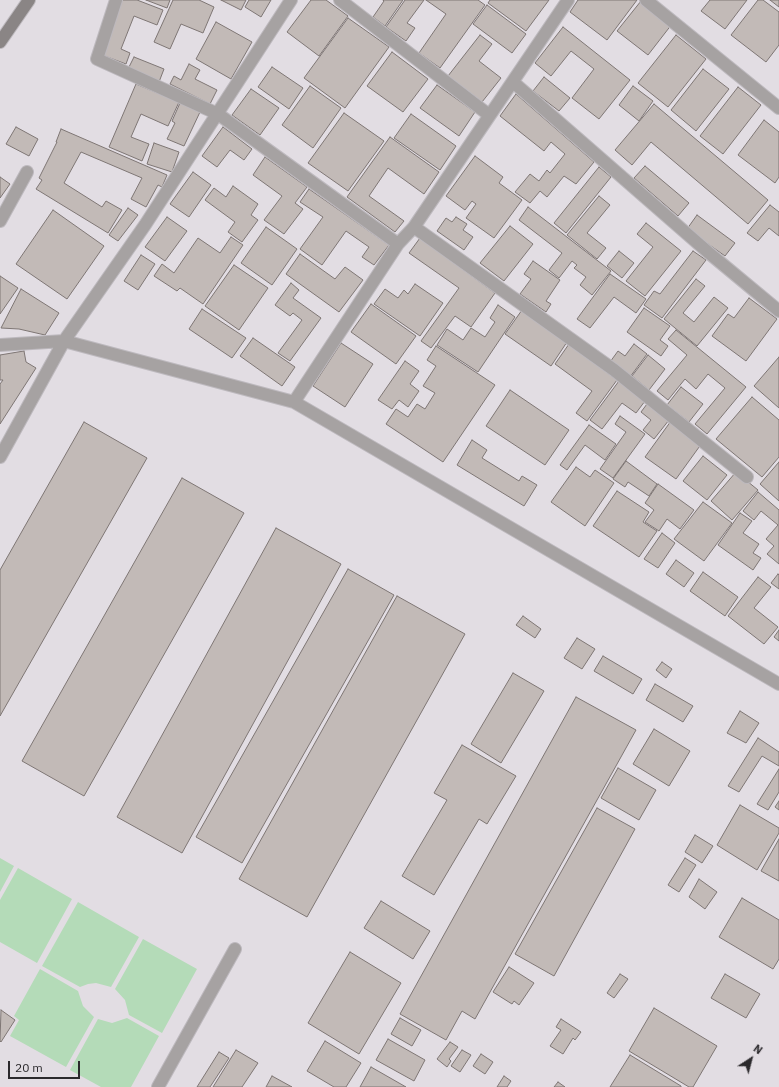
<!DOCTYPE html>
<html>
<head>
<meta charset="utf-8">
<style>
	body { margin:0 }
	#map { position:relative; width:779px; height:1087px; overflow:hidden; background:#e2dde3; font-family:"IBM Plex Sans",sans-serif }
	canvas { display:block }
	.north { position:absolute; left:731px; top:1039px; width:40px; height:40px; -webkit-text-stroke:3px #e2dde3; paint-order:stroke; rotate:36deg; font-size:11px; font-weight:700; line-height:16px; text-align:center; color:#2b292c }
	.north::after { content:''; display:block; margin:auto; width:14px; height:18px; background:#2b292c; clip-path:polygon(50% 0,100% 100%,50% 72%,0 100%) }
	.scale { position:absolute; left:8px; top:1061px; width:72px; height:18px; box-sizing:border-box; border:2px solid #2b292c; border-top:0; padding-left:5px; font-size:12px; line-height:14px; white-space:nowrap; color:#2b292c; -webkit-text-stroke:3px #e2dde3; paint-order:stroke }
</style>
</head>
<body>
<div id="map">
<canvas width="779" height="1087"></canvas>
<div class="north">N</div>
<div class="scale">20 m</div>
</div>
<script>
const ctx = document.querySelector('canvas').getContext('2d');
ctx.lineJoin = 'round';
function fillPath(path, color) { ctx.fillStyle = color; ctx.fill(path, 'evenodd'); }
const toPath = rows => new Path2D(rows.map(r => 'M' + r).join(''));
function stroke(path, color, width, dash) { ctx.strokeStyle = color; ctx.lineWidth = width; ctx.lineCap = dash ? 'butt' : 'round'; ctx.setLineDash(dash || []); ctx.stroke(path); }
const green = toPath([
	[0,858,14,866,0,892],
	[18,868,72,899,37,963,0,942,0,900],
	[78,902,139,937,111,987,96,983,88,984,80,987,42,966],
	[143,939,197,969,162,1033,129,1015,125,1000,115,989],
	[40,969,78,991,83,1006,94,1017,66,1067,10,1036,19,1020,14,1016],
	[127,1018,159,1036,131,1087,101,1087,70,1070,98,1019,112,1023]
]);
const building = toPath([
	[122,0,137,0,163,10,157,25,134,16,121,49,130,53,126,64,102,55,122,0],
	[146,0,170,0,167,8,146,0],
	[173,0,199,0,214,7,203,33,181,24,170,49,154,42,173,0],
	[221,0,246,0,241,10,221,0],
	[249,0,271,0,261,17,245,7,249,0],
	[311,0,326,0,348,16,319,56,287,32,311,0],
	[383,0,403,0,385,26,373,17,384,1,383,0],
	[405,0,424,0,407,23,415,28,406,41,386,27,405,0],
	[426,0,478,0,485,5,440,68,419,53,446,14,426,0],
	[490,0,549,0,526,31,488,3,490,0],
	[578,0,637,0,607,40,570,12,578,0],
	[710,0,747,0,725,29,701,11,710,0],
	[758,0,763,0,779,12,779,45,766,62,731,35,758,0],
	[770,0,779,0,779,7,770,0],
	[641,1,672,24,648,55,617,31,641,1],
	[487,5,526,34,512,53,473,24,487,5],
	[348,18,389,47,345,108,304,78,348,18],
	[216,22,252,42,231,79,196,59,216,22],
	[563,27,630,80,599,119,572,98,594,69,571,51,551,76,535,63,563,27],
	[480,35,492,44,479,61,501,78,482,102,448,76,480,35],
	[676,35,706,59,668,107,638,83,676,35],
	[392,52,428,79,403,112,367,86,392,52],
	[134,57,164,69,159,82,128,69,134,57],
	[189,64,200,70,195,79,217,90,210,104,170,84,174,76,181,80,189,64],
	[272,67,303,88,289,109,258,87,272,67],
	[703,69,729,89,696,131,671,110,703,69],
	[544,77,570,98,559,111,533,91,544,77],
	[136,84,179,102,168,126,141,114,131,137,149,144,142,161,109,147,136,84],
	[437,85,475,112,459,136,420,108,437,85],
	[310,86,341,108,313,148,282,125,310,86],
	[633,86,653,101,639,121,619,105,633,86],
	[738,87,761,105,723,154,700,136,738,87],
	[251,89,279,108,260,135,232,115,251,89],
	[516,94,594,162,576,184,564,176,547,197,540,191,530,203,515,192,530,174,539,181,547,170,550,173,565,154,551,142,544,151,500,116,516,94],
	[180,103,200,112,184,146,167,139,175,123,172,121,180,103],
	[654,104,768,200,748,224,651,142,632,165,615,150,654,104],
	[344,113,384,141,348,191,308,163,344,113],
	[411,114,456,146,440,170,394,138,411,114],
	[764,120,779,132,779,177,775,183,738,155,764,120],
	[16,127,38,139,29,156,6,144,16,127],
	[223,127,252,149,244,160,230,150,217,167,202,156,223,127],
	[61,129,167,175,162,187,158,185,146,207,131,199,142,178,81,152,64,183,102,207,106,201,122,210,108,233,36,189,42,180,39,178,57,142,56,142,61,129],
	[390,137,439,172,424,194,388,168,369,196,404,221,395,232,347,197,390,137],
	[154,143,179,152,172,172,147,164,154,143],
	[475,156,503,177,499,183,522,200,494,238,466,218,476,204,472,201,465,210,446,196,475,156],
	[265,157,307,187,295,203,303,209,284,234,264,220,282,196,253,175,265,157],
	[645,166,689,203,678,216,634,178,645,166],
	[599,167,611,177,566,233,554,223,599,167],
	[193,172,211,185,189,217,170,204,193,172],
	[0,177,10,184,0,198,0,177],
	[233,186,258,204,251,215,258,220,242,242,228,232,235,222,205,200,214,188,226,197,233,186],
	[309,189,389,245,374,265,362,257,369,247,346,231,322,265,300,249,323,217,300,202,309,189],
	[599,196,610,205,587,233,606,248,597,259,567,235,599,196],
	[770,205,779,212,779,236,769,228,758,241,747,233,770,205],
	[528,207,611,271,592,295,580,285,586,277,574,268,577,265,572,261,559,278,549,270,562,253,519,220,528,207],
	[128,208,138,215,118,241,109,235,128,208],
	[53,210,104,246,67,299,16,264,53,210],
	[697,215,735,243,725,256,687,229,697,215],
	[167,217,187,231,165,261,145,247,167,217],
	[456,217,467,224,463,230,473,237,464,250,437,231,446,218,452,222,456,217],
	[646,223,681,251,645,296,626,281,653,247,637,234,646,223],
	[510,226,533,244,504,281,480,263,510,226],
	[266,227,297,249,272,285,241,263,266,227],
	[231,237,243,245,203,304,180,288,177,291,154,276,162,264,174,273,198,238,220,253,231,237],
	[420,238,495,293,471,327,455,316,431,348,421,341,459,288,409,253,420,238],
	[619,251,634,263,622,278,607,266,619,251],
	[693,251,706,260,662,318,644,305,654,291,660,294,693,251],
	[300,254,335,279,345,267,363,280,339,312,286,274,300,254],
	[141,255,155,264,138,290,124,281,141,255],
	[533,261,560,280,546,301,551,304,546,312,520,294,531,279,524,274,533,261],
	[234,265,268,288,239,330,205,306,234,265],
	[610,274,646,299,636,313,614,297,590,328,577,319,610,274],
	[0,276,18,288,0,314,0,276],
	[696,279,705,286,683,313,694,322,714,297,728,308,697,346,664,319,696,279],
	[291,283,299,290,293,298,321,318,290,361,278,353,302,320,293,313,290,316,275,305,291,283],
	[415,284,443,303,420,336,374,304,385,289,398,298,404,290,408,294,415,284],
	[21,289,59,313,45,335,19,329,1,328,21,289],
	[749,298,777,319,746,361,712,336,728,314,734,318,749,298],
	[371,304,416,336,396,364,351,332,371,304],
	[498,305,515,317,478,372,437,345,447,329,463,340,471,328,485,337,495,322,490,318,498,305],
	[644,308,670,326,660,340,668,346,661,356,627,332,644,308],
	[202,309,246,338,232,358,189,329,202,309],
	[522,310,567,342,551,366,505,334,522,310],
	[676,330,746,387,707,434,695,424,725,388,708,374,696,389,685,379,668,400,657,391,687,355,668,339,676,330],
	[253,338,295,367,282,386,240,356,253,338],
	[341,343,373,364,345,407,313,386,341,343],
	[569,344,617,380,587,421,576,413,592,391,555,364,569,344],
	[634,344,647,354,630,377,610,362,618,351,625,356,634,344],
	[436,346,495,385,443,462,386,424,396,409,408,417,417,404,425,409,435,393,423,386,436,366,427,360,436,346],
	[24,351,26,362,36,368,0,424,0,384,3,380,0,380,0,355,24,351],
	[648,355,665,369,649,390,632,376,648,355],
	[779,357,779,408,754,386,779,357],
	[405,361,419,371,410,384,419,391,408,407,399,400,392,409,378,400,405,361],
	[619,381,645,401,636,413,622,403,602,429,590,420,619,381],
	[681,387,703,404,689,422,667,405,681,387],
	[510,390,569,430,545,465,486,426,510,390],
	[752,397,779,420,779,457,762,477,716,439,752,397],
	[647,404,669,420,654,439,643,430,651,420,641,412,647,404],
	[620,416,645,434,613,478,600,469,626,432,615,424,620,416],
	[671,421,702,443,676,479,645,457,671,421],
	[84,422,147,458,0,716,0,570,84,422],
	[589,425,616,444,605,460,585,445,567,470,560,465,589,425],
	[472,440,487,450,482,458,519,481,522,476,537,485,524,506,457,465,472,440],
	[703,456,727,475,707,500,683,481,703,456],
	[626,461,657,484,649,496,628,482,625,487,613,479,626,461],
	[779,462,779,501,760,484,779,462],
	[576,467,590,477,595,470,614,483,585,526,551,502,576,467],
	[736,472,758,490,732,520,711,501,736,472],
	[182,478,244,513,84,796,22,761,182,478],
	[658,484,694,510,680,529,667,519,659,531,645,522,654,510,645,503,658,484],
	[617,491,649,512,643,522,657,531,639,557,593,526,617,491],
	[758,492,779,510,779,564,767,554,774,546,766,539,778,525,761,511,754,520,743,511,758,492],
	[703,502,732,523,704,561,674,539,703,502],
	[740,513,752,521,743,533,759,544,753,553,761,558,753,570,718,545,740,513],
	[276,528,341,564,182,853,117,817,276,528],
	[662,533,675,543,658,568,644,559,662,533],
	[676,560,694,573,684,587,666,574,676,560],
	[348,569,394,595,242,863,196,837,348,569],
	[703,572,738,597,725,616,690,591,703,572],
	[778,574,779,575,779,589,771,583,778,574],
	[758,577,771,587,754,608,778,627,764,644,728,616,758,577],
	[397,596,465,634,307,917,239,879,397,596],
	[523,616,541,629,535,638,516,625,523,616],
	[779,630,779,641,774,637,779,630],
	[577,638,595,649,582,669,564,658,577,638],
	[603,656,642,679,633,694,594,671,603,656],
	[662,662,672,669,666,678,656,670,662,662],
	[513,673,544,691,501,763,471,744,513,673],
	[655,684,693,706,683,722,646,700,655,684],
	[576,697,636,730,475,1019,462,1011,446,1040,400,1014,576,697],
	[740,711,759,723,746,743,727,733,740,711],
	[654,729,690,751,669,786,633,764,654,729],
	[758,738,779,752,779,766,762,756,739,792,728,786,758,738],
	[462,745,516,776,487,824,479,819,434,895,402,876,447,800,434,793,462,745],
	[618,768,656,790,639,820,601,798,618,768],
	[779,769,779,792,768,810,757,804,779,769],
	[779,801,779,810,775,807,779,801],
	[740,805,779,828,779,833,757,870,717,845,740,805],
	[597,808,635,829,554,976,515,954,597,808],
	[695,835,713,846,702,863,685,852,695,835],
	[779,839,779,881,761,871,779,839],
	[685,858,696,865,679,892,668,885,685,858],
	[699,879,717,892,705,909,689,897,699,879],
	[742,898,779,920,779,959,773,969,719,937,742,898],
	[381,901,430,931,413,959,364,928,381,901],
	[350,952,401,983,359,1054,308,1023,350,952],
	[509,967,534,983,519,1005,514,1001,512,1004,493,992,509,967],
	[620,974,628,979,614,998,607,993,620,974],
	[725,974,760,994,746,1018,711,998,725,974],
	[654,1008,717,1046,693,1087,689,1087,629,1051,654,1008],
	[1,1010,15,1020,1,1042,0,1041,1,1010],
	[400,1018,421,1030,412,1046,391,1034,400,1018],
	[561,1019,581,1032,575,1040,573,1038,563,1054,550,1046,561,1030,556,1027,561,1019],
	[388,1039,425,1060,414,1081,376,1060,388,1039],
	[325,1041,361,1063,346,1087,334,1087,307,1071,325,1041],
	[450,1042,458,1047,449,1059,451,1061,447,1067,437,1059,450,1042],
	[236,1050,258,1063,242,1087,213,1087,236,1050],
	[462,1050,471,1055,460,1072,451,1066,462,1050],
	[219,1052,229,1058,210,1087,197,1087,219,1052],
	[481,1054,493,1062,485,1074,473,1066,481,1054],
	[630,1055,681,1086,681,1087,610,1087,630,1055],
	[371,1067,406,1087,360,1087,371,1067],
	[272,1076,292,1087,266,1087,272,1076],
	[504,1076,511,1081,507,1087,497,1087,504,1076],
	[558,1082,565,1087,554,1087,558,1082]
]);
const street = toPath([
	[116,0,97,59,218,114,398,244],
	[340,0,489,115],
	[646,0,779,108],
	[513,82,709,253,779,311],
	[0,221,27,172],
	[414,227,614,370,747,477],
	[0,345,64,341,294,402,779,684],
	[294,402,398,244,414,227,568,0],
	[0,457,64,341,145,225,291,0],
	[158,1087,235,949]
]);
const secondary = toPath([
	[0,42,29,0]
]);
fillPath(green, '#b4dbb8');
fillPath(building, '#c2bab7');
stroke(building, '#7e7674', 1);
stroke(street, '#bdb9be', 14);
stroke(secondary, '#bdb9be', 14);
stroke(street, '#a6a2a2', 12);
stroke(secondary, '#8a8585', 12);
</script>
</body>
</html>
